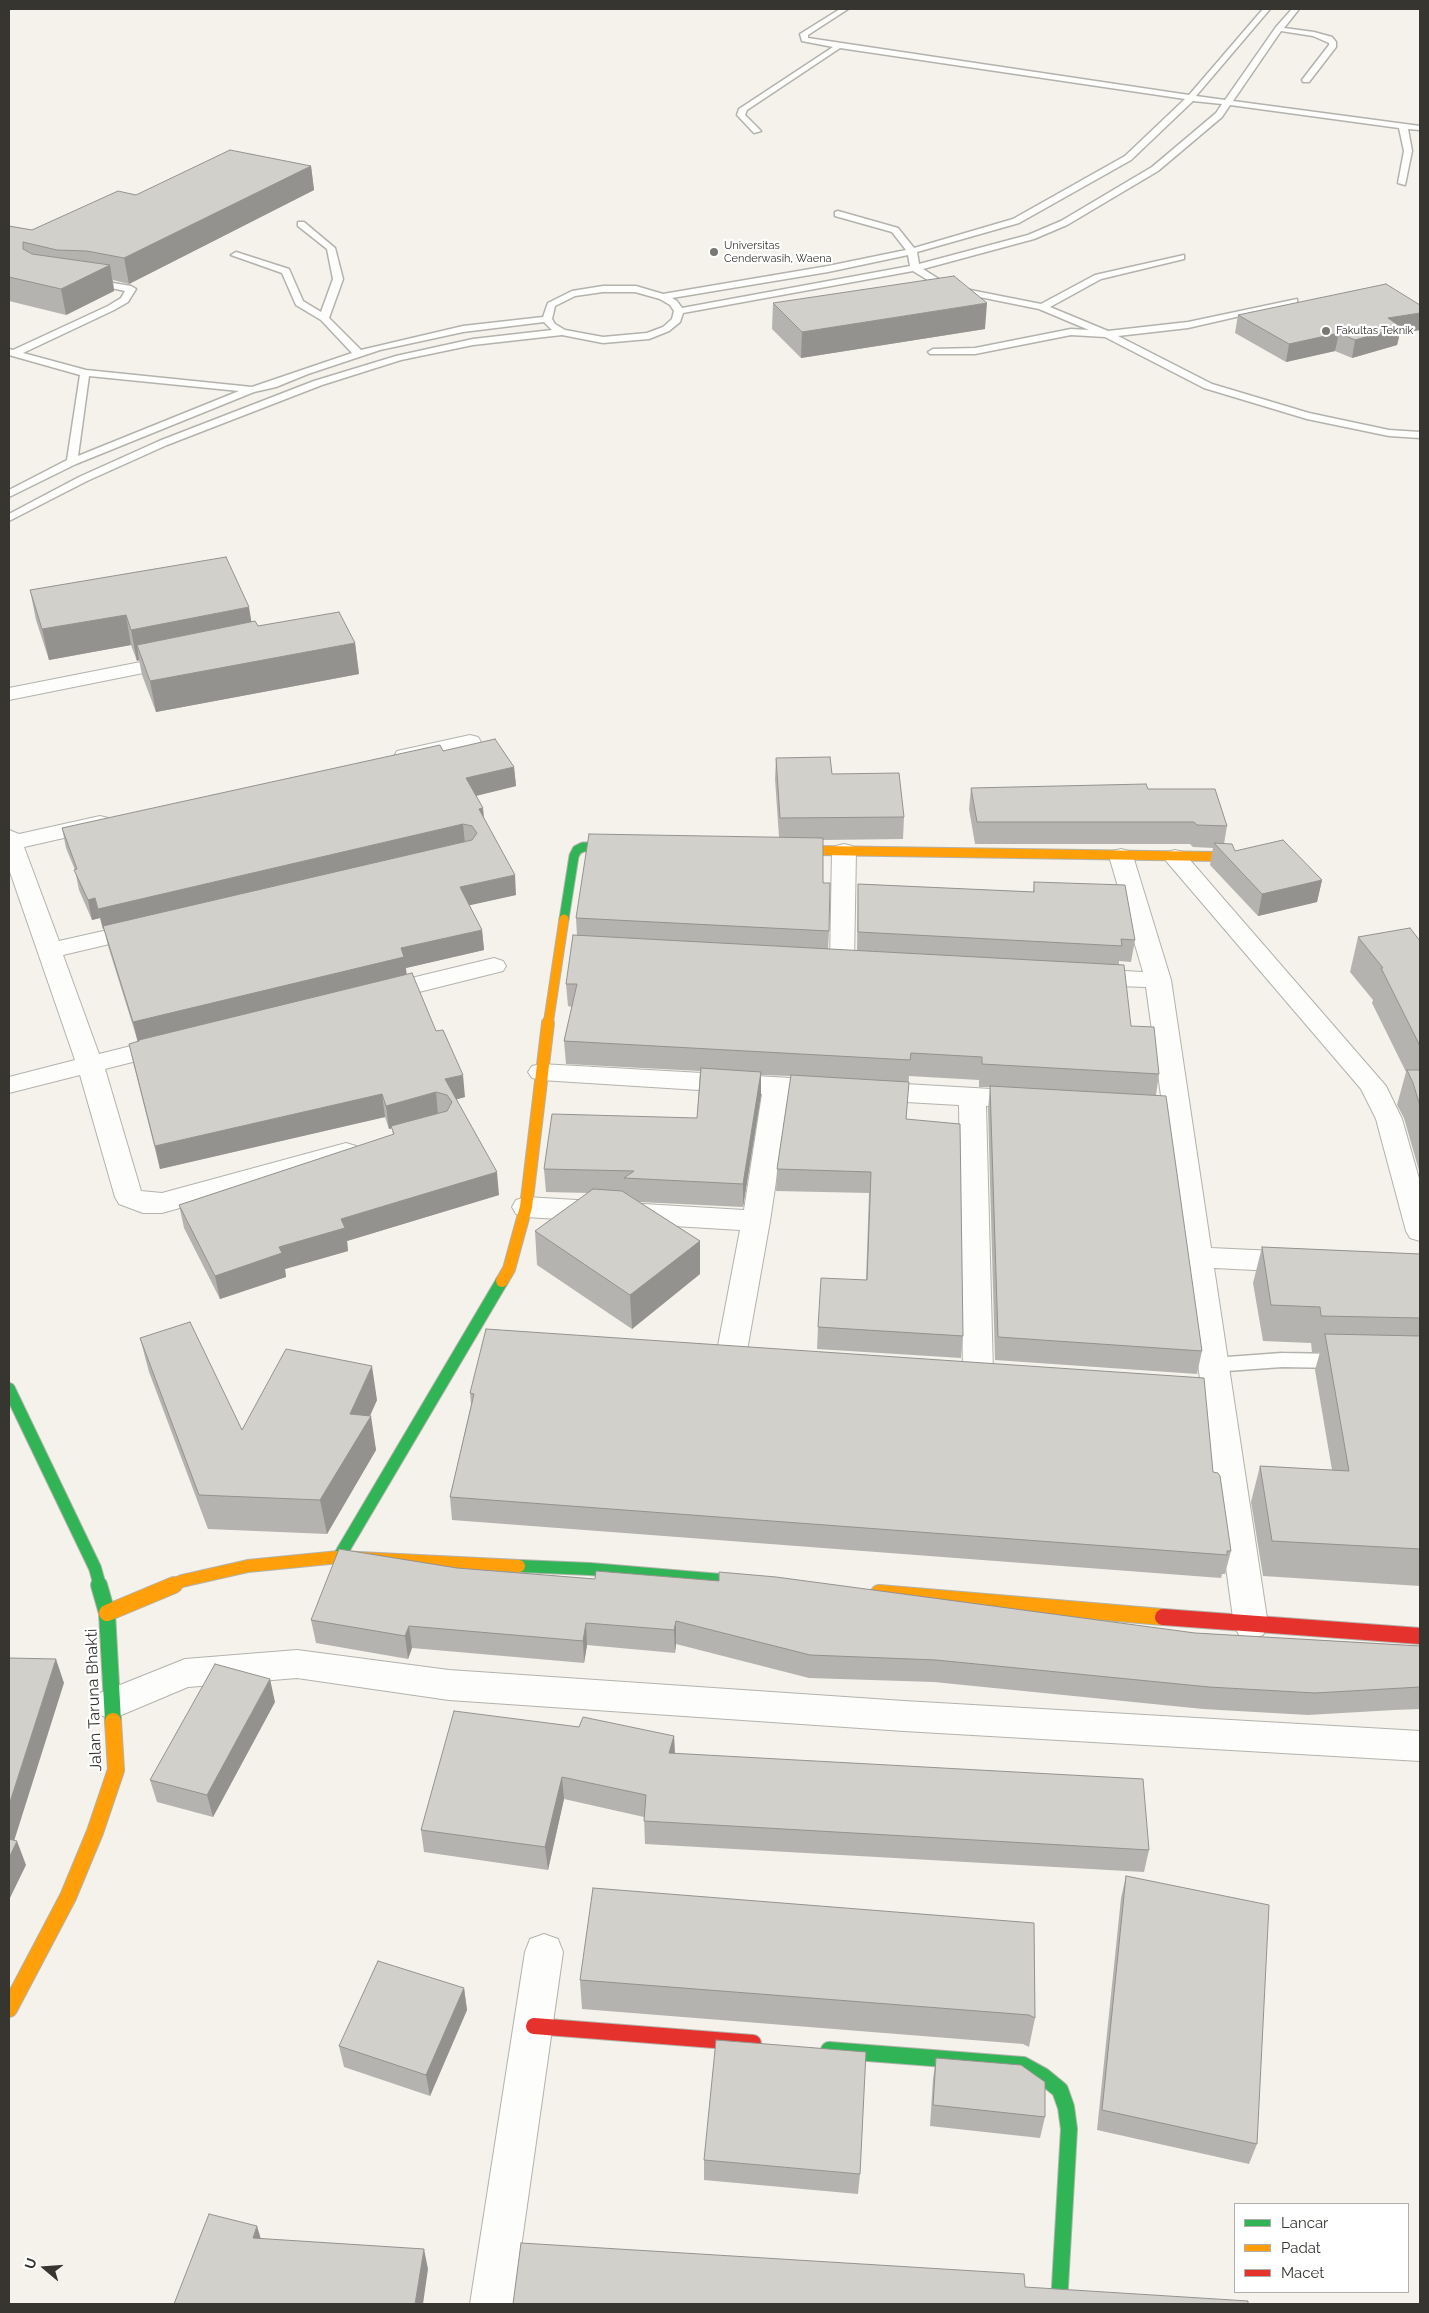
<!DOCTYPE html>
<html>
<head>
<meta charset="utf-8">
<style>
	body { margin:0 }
	#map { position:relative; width:1429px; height:2313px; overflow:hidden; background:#f4f2eb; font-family:Raleway,sans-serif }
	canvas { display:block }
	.frame { position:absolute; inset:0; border:10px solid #373530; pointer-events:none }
	.legend { position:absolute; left:1234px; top:2203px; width:175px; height:90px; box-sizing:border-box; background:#fff; border:1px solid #afaeac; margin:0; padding:6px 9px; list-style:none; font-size:15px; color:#373530 }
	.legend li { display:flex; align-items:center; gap:10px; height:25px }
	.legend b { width:25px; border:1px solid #afaeac }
	.north { position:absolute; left:20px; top:2243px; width:50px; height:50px; -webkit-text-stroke:4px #fff; paint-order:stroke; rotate:288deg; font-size:14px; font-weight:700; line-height:20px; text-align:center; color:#373530 }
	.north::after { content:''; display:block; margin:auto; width:18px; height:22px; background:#373530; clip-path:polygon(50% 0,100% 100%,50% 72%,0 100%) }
</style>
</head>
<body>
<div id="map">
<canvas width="1429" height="2313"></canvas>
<div class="frame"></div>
<ul class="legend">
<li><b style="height:6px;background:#30b455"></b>Lancar</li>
<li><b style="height:6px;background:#ff9f0a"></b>Padat</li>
<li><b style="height:6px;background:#e5322d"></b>Macet</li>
</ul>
<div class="north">U</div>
</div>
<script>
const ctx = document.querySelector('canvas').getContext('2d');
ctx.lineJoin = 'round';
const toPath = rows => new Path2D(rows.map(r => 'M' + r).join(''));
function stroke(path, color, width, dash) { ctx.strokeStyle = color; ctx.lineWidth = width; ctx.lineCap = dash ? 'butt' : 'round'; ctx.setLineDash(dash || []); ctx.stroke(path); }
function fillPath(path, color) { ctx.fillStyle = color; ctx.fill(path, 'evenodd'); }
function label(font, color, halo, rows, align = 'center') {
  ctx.font = font + ' Raleway,sans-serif'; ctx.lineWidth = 4.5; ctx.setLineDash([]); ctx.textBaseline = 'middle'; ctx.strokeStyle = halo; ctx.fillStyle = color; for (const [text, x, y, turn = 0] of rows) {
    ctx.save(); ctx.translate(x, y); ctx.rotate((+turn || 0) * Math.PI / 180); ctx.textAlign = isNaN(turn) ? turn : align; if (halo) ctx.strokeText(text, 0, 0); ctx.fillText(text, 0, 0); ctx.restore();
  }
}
const lane = toPath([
	[840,9,848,9,808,35,808,38,1189,95,1263,9,1270,9,1196,96,1225,100,1276,27,1292,9,1299,9,1284,28,1314,32,1332,37,1336,42,1336,47,1309,82,1303,82,1302,80,1329,45,1329,43,1313,36,1281,31,1233,101,1420,126,1420,130,1408,129,1412,151,1405,185,1398,183,1404,151,1399,128,1230,105,1222,117,1158,171,1067,225,1034,239,923,269,942,281,960,288,1041,304,1095,275,1184,255,1184,259,1101,279,1050,307,1108,331,1188,322,1297,299,1297,303,1188,328,1118,336,1212,384,1309,413,1389,430,1420,432,1420,438,1389,436,1307,419,1204,388,1105,337,1071,335,975,354,930,354,928,352,933,349,975,348,1071,329,1089,330,1039,309,955,292,936,285,913,271,683,313,680,322,669,331,649,339,603,343,562,335,473,345,401,360,322,385,167,445,87,481,9,521,9,514,79,477,159,441,314,381,396,356,473,339,552,330,544,322,463,332,380,350,308,374,276,387,254,392,76,464,9,497,9,490,67,460,80,375,9,355,9,349,13,350,108,306,121,298,125,291,89,283,89,279,131,286,136,289,128,302,114,310,23,353,86,370,252,387,352,353,321,320,296,305,282,273,231,255,236,252,289,269,303,301,321,312,333,279,327,249,298,226,298,222,304,222,335,248,343,279,329,318,361,350,463,326,543,317,548,303,572,291,603,286,636,286,663,294,828,266,906,250,892,232,835,216,835,212,838,211,898,228,914,248,1013,219,1125,156,1185,99,840,48,747,110,745,115,761,131,754,133,737,115,739,109,833,47,802,41,800,34,840,9],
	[1193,101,1222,104,1216,113,1152,167,1061,221,1028,235,919,264,917,252,1019,223,1131,160,1193,101],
	[908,255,910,266,682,308,677,301,672,298,828,272,908,255],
	[603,292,635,292,660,299,670,305,674,311,672,319,663,327,647,333,603,337,565,330,555,324,552,319,555,306,575,296,603,292],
	[89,376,239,391,78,456,89,376],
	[1282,1353,1340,1354,1346,1356,1349,1361,1346,1366,1340,1368,1282,1367,1213,1372,1207,1370,1204,1365,1207,1360,1213,1358,1282,1353]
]);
const street = toPath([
	[176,655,183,657,186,661,183,665,9,700,9,688,176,655],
	[470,735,478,737,481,742,478,747,405,763,397,761,394,756,397,751,470,735],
	[100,816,108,818,111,823,108,828,24,847,59,941,143,922,152,924,155,929,152,934,63,955,99,1054,167,1037,176,1039,180,1045,176,1051,105,1069,141,1191,162,1193,346,1143,356,1146,360,1152,356,1158,162,1213,143,1213,119,1204,115,1197,80,1075,9,1093,9,1077,75,1060,9,869,9,830,19,834,100,816],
	[844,844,852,846,856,851,854,963,851,968,842,971,833,968,830,963,832,851,836,846,844,844],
	[1121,849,1129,851,1133,856,1171,980,1211,1248,1296,1252,1306,1255,1310,1262,1306,1269,1296,1272,1214,1268,1268,1625,1263,1635,1251,1639,1239,1635,1234,1625,1146,987,1087,985,1078,982,1074,977,1078,972,1087,969,1143,972,1109,856,1113,851,1121,849],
	[1175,850,1183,852,1386,1086,1402,1119,1420,1182,1420,1241,1410,1238,1406,1231,1376,1119,1361,1089,1167,862,1163,857,1167,852,1175,850],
	[494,958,503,961,506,966,503,971,379,1002,370,1000,366,994,370,988,494,958],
	[541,1064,827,1080,836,1083,840,1089,836,1095,827,1098,789,1095,770,1221,746,1356,742,1364,731,1367,720,1364,716,1356,740,1230,526,1217,516,1214,512,1207,516,1200,526,1197,744,1210,762,1094,541,1080,532,1078,528,1072,532,1066,541,1064],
	[870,1082,1026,1091,1035,1094,1039,1100,1035,1106,1026,1109,986,1106,993,1373,989,1381,978,1384,967,1381,963,1373,959,1105,870,1100,861,1097,857,1091,861,1085,870,1082],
	[297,1650,449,1670,904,1701,1420,1731,1420,1761,904,1731,449,1700,297,1678,188,1687,112,1719,100,1715,95,1704,100,1693,185,1659,297,1650],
	[544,1934,558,1939,563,1952,513,2304,470,2304,525,1952,530,1939,544,1934]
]);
const fastFar2 = toPath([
	[564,919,574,856,577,850,583,847,625,847]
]);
const fastFar1 = toPath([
	[9,1389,95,1568,100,1586],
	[339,1557,502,1281],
	[519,1566,590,1569,756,1583]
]);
const fast = toPath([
	[99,1585,107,1613,113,1721],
	[829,2050,1023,2065,1043,2076,1060,2090,1066,2107,1069,2129,1059,2304]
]);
const slowFar2 = toPath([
	[785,850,1250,857],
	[548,1025,564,919]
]);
const slowFar1 = toPath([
	[502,1281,509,1269,526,1207,548,1023],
	[171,1586,182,1581,248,1566,339,1557,519,1566]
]);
const slow = toPath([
	[879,1593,1163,1617],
	[107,1613,174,1585],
	[9,2009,68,1897,95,1832,116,1770,113,1721]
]);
const jam = toPath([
	[1163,1617,1420,1636],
	[534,2026,753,2043]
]);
const wall = toPath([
	[311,166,314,190,129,284,113,280,114,291,66,315,9,301,9,226,32,230,136,195],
	[773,303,985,329,801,358,772,329],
	[1420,305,1420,330,1400,333,1397,345,1352,358,1335,351,1286,362,1235,333,1238,315],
	[30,590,251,622,258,626,355,643,359,674,156,712,142,675,139,660,137,661,131,645,49,660,36,620],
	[443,751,514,767,516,786,476,796,484,818,516,895,469,905,482,930,484,950,406,968,406,974,436,1031,465,1097,456,1099,499,1195,347,1241,348,1251,285,1269,286,1277,220,1299,184,1228,179,1205,393,1135,392,1128,389,1129,385,1117,160,1169,134,1066,129,1044,138,1042,108,946,104,929,103,929,100,918,92,920,79,890,75,870,66,848,62,828],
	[776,758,832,774,904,817,903,839,823,840,823,883,829,931,828,949,857,951,858,884,1033,892,1034,882,1135,940,1131,962,1119,961,1119,965,1131,1026,1159,1074,1156,1095,1202,1351,1197,1374,995,1360,988,1109,990,1087,979,1087,979,1080,909,1076,906,1119,963,1336,961,1358,817,1349,818,1327,866,1280,869,1193,776,1191,777,1169,791,1076,761,1075,761,1095,743,1207,639,1202,700,1241,700,1274,632,1329,537,1265,535,1231,589,1193,546,1192,544,1169,697,1118,700,1071,566,1064,564,1041,572,1007,568,1006,566,984,577,936,576,918,779,837,775,779],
	[971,788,1148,789,1227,826,1224,844,1235,851,1322,880,1317,902,1258,916,1210,865,1213,848,1193,847,1190,844,975,844,969,809],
	[1358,937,1420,941,1420,1174,1404,1118,1397,1105,1406,1072,1372,1003,1373,1000,1350,972],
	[1262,1247,1420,1254,1420,1586,1263,1576,1251,1502,1260,1466,1332,1470,1315,1370,1320,1352,1312,1352,1311,1343,1263,1341,1253,1283],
	[140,1338,242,1430,377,1400,370,1416,376,1450,327,1534,208,1529,149,1372],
	[470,1393,1213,1472,1231,1551,1225,1574,1222,1574,1221,1578,452,1520,450,1497,471,1405],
	[457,1568,1195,1633,1420,1646,1420,1709,1394,1710,1308,1715,1203,1709,934,1682,809,1678,676,1644,675,1653,587,1645,584,1663,412,1648,408,1659,316,1643,311,1620],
	[275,1702,213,1817,157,1802,150,1780],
	[579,1727,674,1736,675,1753,1149,1850,1144,1872,645,1844,644,1817,564,1799,548,1870,424,1852,421,1830],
	[1126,1876,1257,2144,1249,2164,1097,2130,1121,1898],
	[1034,1923,1035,2018,1029,2047,1023,2044,582,2009,580,1980],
	[464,1988,467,2010,430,2096,344,2067,339,2046],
	[936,2058,1045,2117,1040,2138,930,2126,933,2079],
	[704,2160,860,2174,858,2194,704,2180]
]);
const shadedWall = toPath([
	[311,166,314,190,129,284,124,258],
	[110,265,114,291,66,315,61,289],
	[987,303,985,329,801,358,802,332],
	[1420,313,1420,330,1400,333,1397,345,1352,358,1355,340,1388,318],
	[1339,333,1335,351,1286,362,1289,344],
	[249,607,254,637,137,645,139,660,137,661,131,630],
	[126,615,131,645,49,660,42,629],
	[355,643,359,674,156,712,150,681],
	[514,767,516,786,467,798,466,778],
	[483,808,485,827,479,809],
	[463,824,465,844,103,929,98,909],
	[515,875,516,895,462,907,460,887],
	[1322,880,1317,902,1258,916,1262,894],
	[95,898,100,918,92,920,88,900],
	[482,930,484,950,406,968,407,977,138,1043,133,1022,401,948],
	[761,1072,761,1095,743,1207,743,1184],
	[463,1075,465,1097,451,1101,445,1079],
	[436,1092,438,1115,389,1129,386,1106],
	[382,1094,385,1117,160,1169,155,1146],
	[497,1172,499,1195,347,1241,348,1251,285,1269,286,1277,220,1299,215,1276,279,1247,341,1219],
	[700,1241,700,1274,632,1329,630,1295],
	[372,1366,377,1400,367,1422,371,1416,376,1450,327,1534,320,1500,350,1414],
	[676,1621,676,1644,675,1653,674,1630],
	[586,1623,587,1645,584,1663,583,1641],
	[409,1626,412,1648,408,1659,405,1636],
	[56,1659,64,1683,9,1857,17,1841,26,1865,9,1900,9,1805],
	[270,1679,275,1702,213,1817,207,1795],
	[674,1736,675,1759,669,1753],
	[562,1777,564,1799,548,1870,545,1847],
	[464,1988,467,2010,430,2096,426,2075],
	[257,2226,263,2246,253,2238],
	[424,2249,428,2269,423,2304,415,2304]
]);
const building = toPath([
	[230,150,311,166,124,258,87,251,57,250,23,242,23,249,32,254,110,265,61,289,9,277,9,226,32,230,118,191,136,195,230,150],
	[954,276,987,303,802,332,773,303,954,276],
	[1386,284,1420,305,1420,313,1388,318,1401,327,1355,340,1339,333,1289,344,1238,315,1386,284],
	[226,557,249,607,131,630,126,615,42,629,30,590,226,557],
	[339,612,355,643,150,681,137,645,255,621,258,626,339,612],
	[495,739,514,767,466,778,483,808,479,809,515,875,460,887,482,930,401,948,404,957,133,1022,103,926,472,840,477,833,472,826,463,824,98,909,95,898,88,900,74,870,77,869,62,828,440,745,443,751,495,739],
	[830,757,832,774,899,773,904,817,780,818,776,758,830,757],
	[1146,784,1148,789,1215,789,1227,826,1197,825,1194,822,977,822,971,788,1146,784],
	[589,834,823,838,823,883,830,883,829,931,576,918,589,834],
	[1283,840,1322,880,1262,894,1214,843,1232,844,1235,851,1283,840],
	[1034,882,1125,885,1135,940,1121,939,1122,946,858,932,858,884,1034,892,1034,882],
	[1410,928,1420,941,1420,1046,1381,968,1383,968,1358,937,1410,928],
	[573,935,1124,965,1131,1026,1154,1027,1159,1074,982,1064,982,1057,911,1053,910,1060,564,1041,577,984,566,984,573,935],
	[412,973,436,1031,443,1030,463,1075,445,1079,497,1172,341,1219,345,1228,279,1247,282,1253,215,1276,179,1205,394,1134,391,1126,447,1111,452,1102,447,1095,436,1092,386,1106,382,1094,155,1146,129,1044,139,1041,139,1040,412,973],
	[701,1068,761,1072,743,1184,624,1178,634,1171,544,1169,552,1114,697,1118,701,1068],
	[1407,1070,1420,1070,1420,1106,1413,1083,1407,1070],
	[791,1075,909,1082,906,1119,960,1124,963,1336,818,1327,821,1278,867,1280,871,1172,777,1169,791,1075],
	[990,1086,1166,1096,1202,1351,998,1337,990,1086],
	[593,1189,622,1191,700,1241,630,1295,535,1231,593,1189],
	[1262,1247,1420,1254,1420,1318,1321,1316,1320,1307,1271,1305,1262,1247],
	[190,1322,242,1430,286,1349,372,1366,350,1414,371,1416,320,1500,199,1495,140,1338,190,1322],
	[486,1329,1204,1378,1213,1472,1218,1473,1220,1476,1231,1551,1227,1551,1227,1555,450,1497,474,1394,470,1393,486,1329],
	[1325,1334,1420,1336,1420,1549,1272,1541,1260,1466,1349,1471,1325,1334],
	[339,1549,457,1568,595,1579,596,1571,719,1581,719,1572,776,1577,1195,1633,1420,1646,1420,1687,1315,1693,1209,1687,936,1660,810,1655,676,1621,674,1630,586,1623,583,1641,409,1626,405,1636,311,1620,339,1549],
	[9,1658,56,1659,9,1805,9,1658],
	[215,1664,270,1679,207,1795,150,1780,215,1664],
	[454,1711,579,1727,583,1717,674,1736,669,1753,1143,1779,1149,1850,644,1821,646,1795,562,1777,545,1847,421,1830,454,1711],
	[9,1839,17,1841,9,1858,9,1839],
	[1126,1876,1269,1905,1257,2144,1102,2110,1126,1876],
	[593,1888,1034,1923,1035,2018,1029,2015,580,1980,593,1888],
	[378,1961,464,1988,426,2075,339,2046,378,1961],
	[716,2040,866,2052,860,2174,704,2160,716,2040],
	[936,2058,1021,2065,1045,2082,1045,2117,933,2105,936,2058],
	[209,2214,257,2226,253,2238,424,2249,415,2304,174,2304,209,2214],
	[521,2243,1024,2274,1025,2287,1248,2301,1248,2304,513,2304,521,2243]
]);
const markers = [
	[714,252,5,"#797771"],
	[1326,331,5,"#797771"]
];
const farPoinames = [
	["Universitas",724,246],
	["Cenderwasih, Waena",724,259],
	["Fakultas Teknik",1336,331]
];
const nearStreetnames = [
	["Jalan Taruna Bhakti",94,1700,-92]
];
stroke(lane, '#b3b2ac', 3);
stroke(street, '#b3b2ac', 2);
stroke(fastFar2, '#b3b2ac', 11);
stroke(fastFar1, '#b3b2ac', 14);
stroke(fast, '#b3b2ac', 18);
stroke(slowFar2, '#b3b2ac', 11);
stroke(slowFar1, '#b3b2ac', 14);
stroke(slow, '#b3b2ac', 18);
stroke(jam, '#b3b2ac', 18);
fillPath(lane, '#fdfdfc');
fillPath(street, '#fdfdfc');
stroke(fastFar2, '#30b455', 9);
stroke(fastFar1, '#30b455', 12);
stroke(fast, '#30b455', 16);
stroke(slowFar2, '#ff9f0a', 9);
stroke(slowFar1, '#ff9f0a', 12);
stroke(slow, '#ff9f0a', 16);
stroke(jam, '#e5322d', 16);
fillPath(wall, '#b5b3af');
fillPath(shadedWall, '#93928e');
fillPath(building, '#d2d0cb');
stroke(building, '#93928e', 1);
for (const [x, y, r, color] of markers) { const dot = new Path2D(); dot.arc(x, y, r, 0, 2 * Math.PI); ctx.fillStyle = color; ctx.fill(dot); stroke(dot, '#fff', 2); }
label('11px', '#373530', '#fff', farPoinames, 'left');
label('16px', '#373530', '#fff', nearStreetnames);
</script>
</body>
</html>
